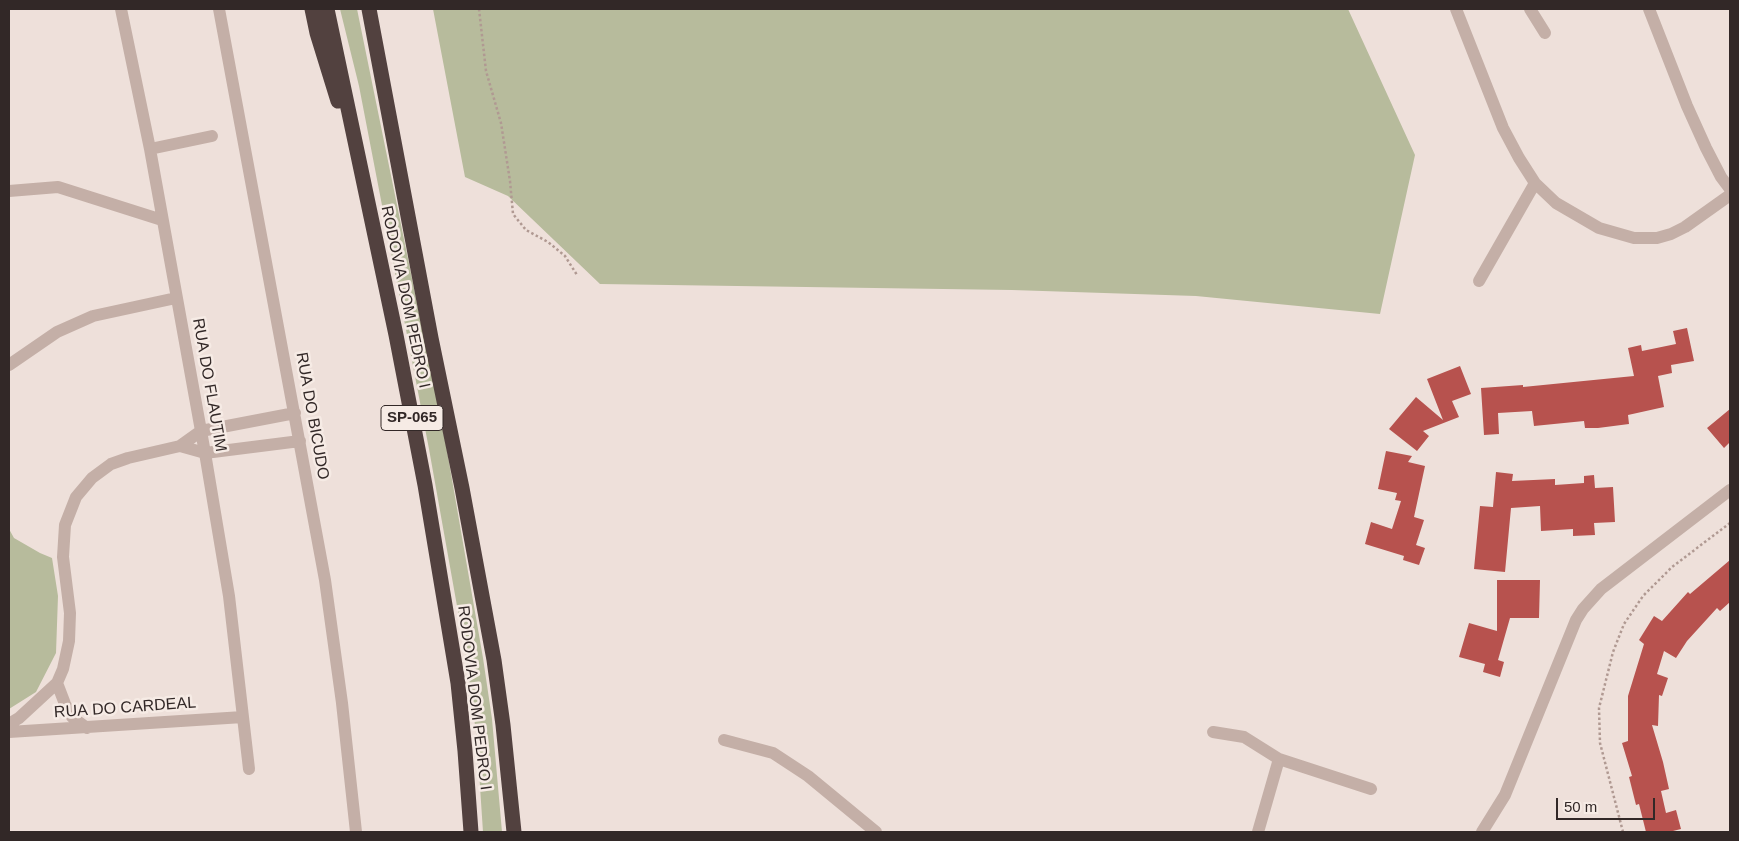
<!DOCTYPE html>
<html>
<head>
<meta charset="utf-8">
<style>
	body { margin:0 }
	#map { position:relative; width:1739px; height:841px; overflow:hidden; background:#eee0da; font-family:Helvetica,sans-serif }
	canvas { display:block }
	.frame { position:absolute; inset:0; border:10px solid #322827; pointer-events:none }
	.scale { position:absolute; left:1556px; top:798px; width:99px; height:22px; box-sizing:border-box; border:2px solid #322827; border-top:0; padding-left:6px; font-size:15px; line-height:18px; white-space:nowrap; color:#322827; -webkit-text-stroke:4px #f6ebe5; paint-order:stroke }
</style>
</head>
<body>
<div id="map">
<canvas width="1739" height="841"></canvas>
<div class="frame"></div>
<div class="scale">50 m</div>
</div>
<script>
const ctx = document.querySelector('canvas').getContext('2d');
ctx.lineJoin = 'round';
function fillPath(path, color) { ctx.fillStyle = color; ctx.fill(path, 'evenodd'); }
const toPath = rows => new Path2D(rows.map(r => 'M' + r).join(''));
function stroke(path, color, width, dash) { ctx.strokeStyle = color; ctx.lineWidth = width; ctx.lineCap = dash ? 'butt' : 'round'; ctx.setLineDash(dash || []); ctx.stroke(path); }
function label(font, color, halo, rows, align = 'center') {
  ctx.font = font + ' Helvetica,sans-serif'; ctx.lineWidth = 5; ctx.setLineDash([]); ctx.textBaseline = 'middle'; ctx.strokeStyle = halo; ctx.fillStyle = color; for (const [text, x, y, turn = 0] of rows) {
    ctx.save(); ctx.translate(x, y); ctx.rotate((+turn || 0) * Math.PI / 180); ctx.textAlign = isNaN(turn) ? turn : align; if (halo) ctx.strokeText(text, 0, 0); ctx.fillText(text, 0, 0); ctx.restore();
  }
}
const green = toPath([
	[340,9,357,9,446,445,483,658,492,719,502,832,483,832,477,741,467,662,429,449,359,86],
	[433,9,1348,9,1415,155,1380,314,1196,296,1012,290,600,284,508,196,465,177],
	[9,529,14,538,40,553,52,558,58,596,56,653,36,692,9,709]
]);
const building = toPath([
	[1687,328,1694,361,1671,365,1672,373,1658,376,1664,407,1628,415,1629,424,1598,428,1585,428,1584,421,1534,426,1532,411,1498,413,1499,434,1484,435,1481,388,1523,385,1523,387,1634,376,1628,348,1641,345,1642,351,1676,344,1673,331],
	[1460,366,1471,394,1452,401,1459,417,1423,431,1429,436,1417,451,1389,429,1416,397,1443,420,1427,379],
	[1730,409,1730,442,1724,448,1707,428],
	[1386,451,1412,456,1408,462,1425,466,1414,517,1424,520,1416,545,1425,548,1419,565,1403,560,1404,556,1365,544,1371,522,1392,529,1401,501,1395,500,1397,493,1378,489],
	[1496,472,1513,474,1512,481,1555,479,1555,485,1584,483,1584,476,1594,475,1595,488,1613,487,1615,522,1594,523,1595,535,1573,536,1573,529,1541,531,1540,506,1511,508,1505,572,1474,569,1480,506,1493,507],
	[1730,560,1730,602,1720,611,1717,608,1687,641,1676,658,1664,651,1657,674,1668,678,1662,696,1659,695,1658,726,1652,725,1663,762,1669,789,1661,791,1666,813,1676,810,1681,829,1669,832,1646,832,1639,804,1636,805,1629,777,1632,776,1622,743,1628,741,1628,696,1644,644,1639,640,1654,616,1662,621,1688,592,1690,594],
	[1497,580,1540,580,1539,618,1510,618,1498,660,1504,662,1500,677,1483,672,1485,664,1459,657,1469,623,1497,631]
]);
const path = toPath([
	[479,9,486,71,501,123,510,181,513,214,526,230,548,242,565,256,577,275],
	[1623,832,1600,743,1599,708,1613,652,1624,624,1643,596,1672,567,1730,523]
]);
const minor = toPath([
	[121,9,150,149,205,453,229,596,249,769],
	[219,9,325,580,342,703,356,832],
	[1456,9,1503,128,1519,158,1535,183,1556,203,1599,228,1634,238,1657,238,1671,234,1685,227,1730,195],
	[1530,9,1545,33],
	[1649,9,1687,106,1706,148,1721,177,1730,189],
	[150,149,212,136],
	[9,191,58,187,162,220],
	[1479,281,1535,183],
	[9,365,57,332,93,316,176,298],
	[180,446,205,453,300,441],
	[57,683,65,704,72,717,87,728],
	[9,724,19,718,57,683,63,669,69,641,70,613,63,557,65,525,76,497,92,478,111,464,128,458,180,446,201,431,295,413],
	[9,732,243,717],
	[1213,732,1244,737,1279,759],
	[724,740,773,753,808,776,876,832],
	[1258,832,1279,759,1371,789],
	[1482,832,1505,795,1576,620,1583,609,1601,589,1730,490]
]);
const highway = toPath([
	[312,9,317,33,338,101],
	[327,9,396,335,425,485,458,683,465,751,471,832],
	[369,9,431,338,462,488,494,660,503,725,514,832]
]);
const shields = [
	[412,418,62]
];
const shieldNames = [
	["SP-065",412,418]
];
const streetNames = [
	["RODOVIA DOM PEDRO I",405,297,78],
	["RUA DO FLAUTIM",209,385,80],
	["RUA DO BICUDO",312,416,80],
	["RODOVIA DOM PEDRO I",474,698,83],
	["RUA DO CARDEAL",125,708,-4]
];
fillPath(green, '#b7bb9c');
fillPath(building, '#b7524e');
stroke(path, '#b09992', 2.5, [2.5, 2.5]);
stroke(minor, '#c4afa7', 12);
stroke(highway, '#52413f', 15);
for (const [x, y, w] of shields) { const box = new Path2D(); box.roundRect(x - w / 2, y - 12.5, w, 25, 4); ctx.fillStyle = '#f6ebe5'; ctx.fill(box); stroke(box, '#322827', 1); }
label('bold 15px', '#322827', null, shieldNames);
label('16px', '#322827', '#f6ebe5', streetNames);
</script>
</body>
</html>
